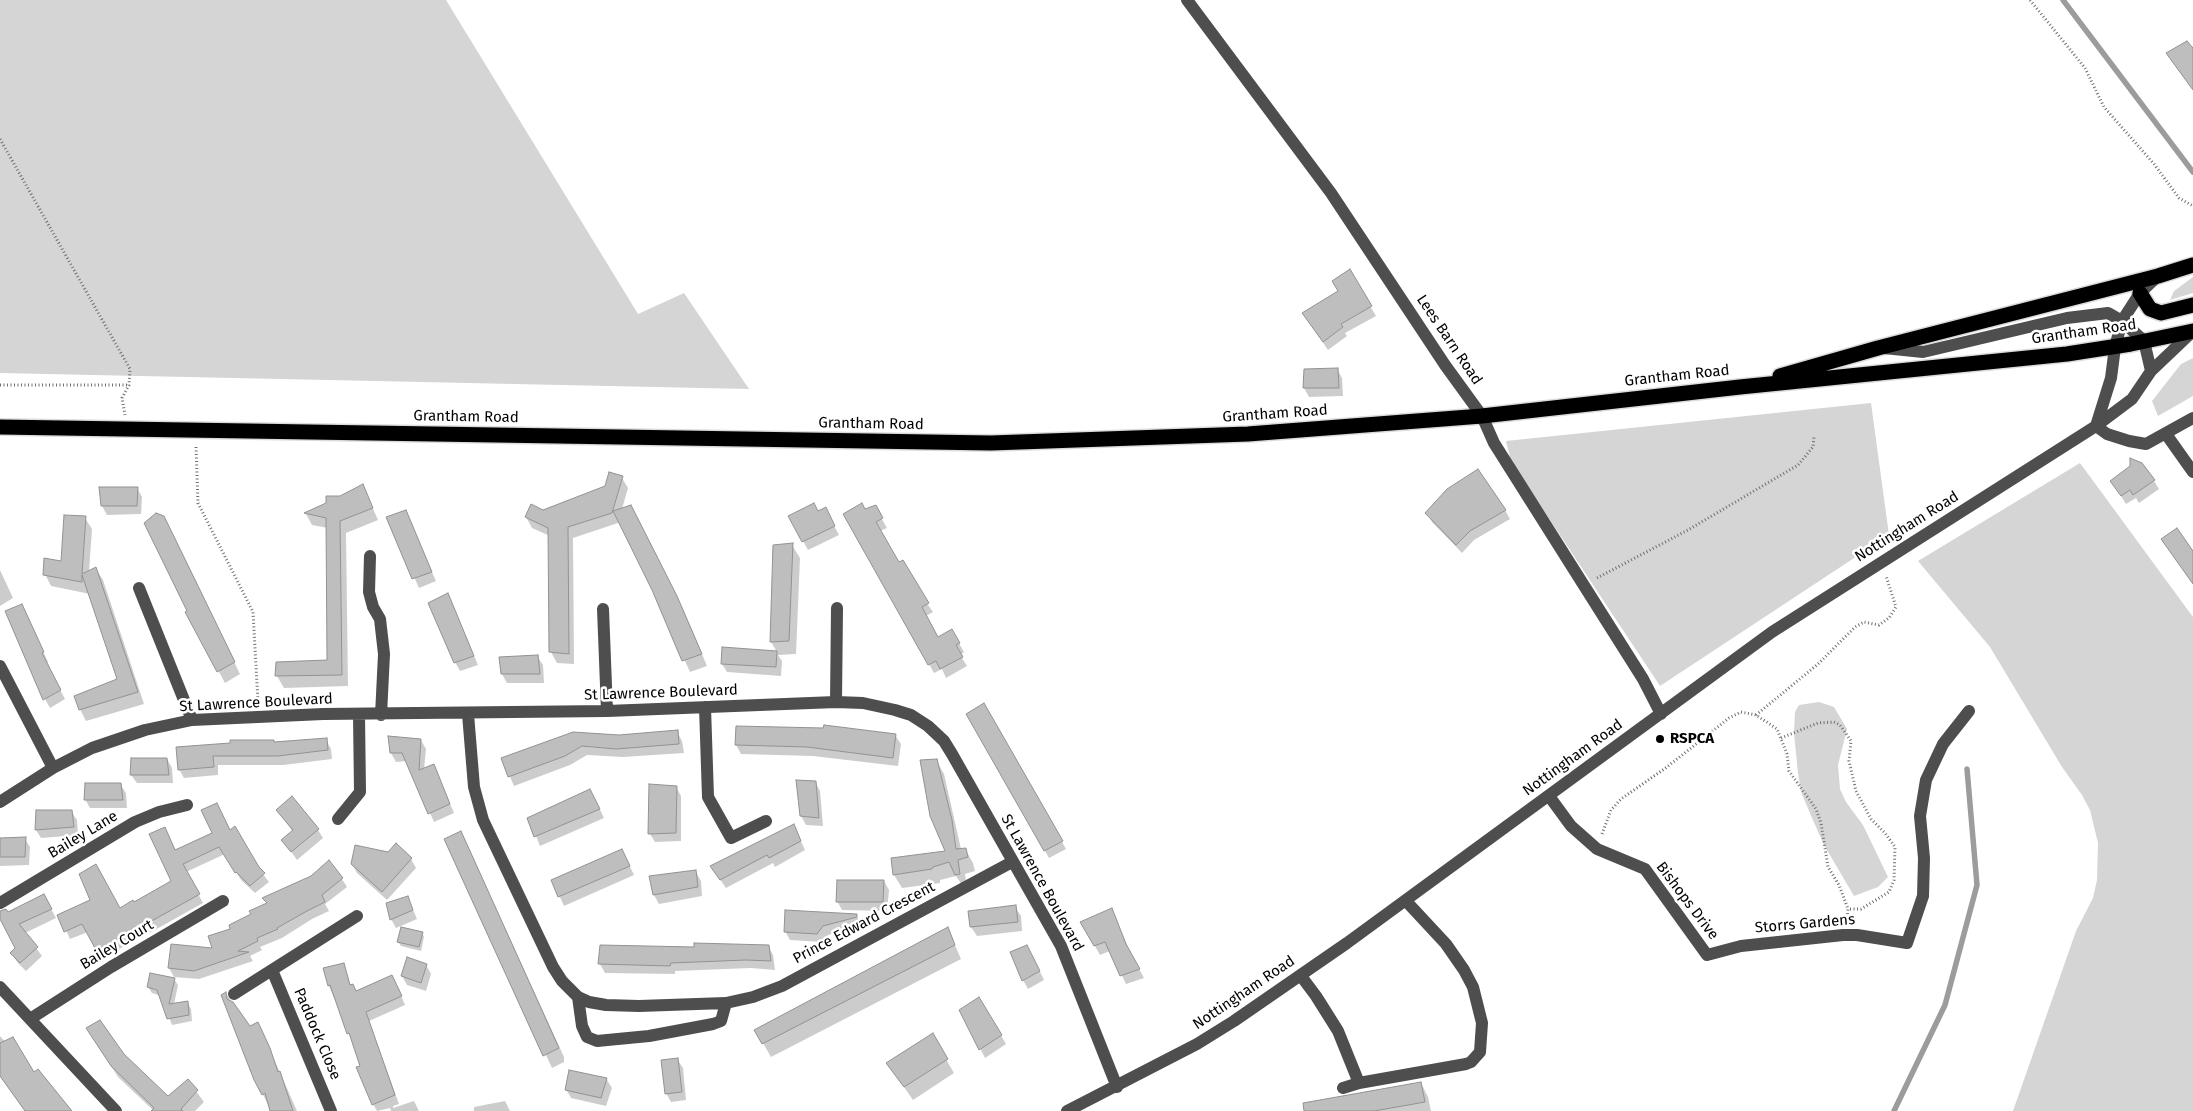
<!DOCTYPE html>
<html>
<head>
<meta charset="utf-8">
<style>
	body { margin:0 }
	canvas { display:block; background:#fff }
</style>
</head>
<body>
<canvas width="2193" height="1111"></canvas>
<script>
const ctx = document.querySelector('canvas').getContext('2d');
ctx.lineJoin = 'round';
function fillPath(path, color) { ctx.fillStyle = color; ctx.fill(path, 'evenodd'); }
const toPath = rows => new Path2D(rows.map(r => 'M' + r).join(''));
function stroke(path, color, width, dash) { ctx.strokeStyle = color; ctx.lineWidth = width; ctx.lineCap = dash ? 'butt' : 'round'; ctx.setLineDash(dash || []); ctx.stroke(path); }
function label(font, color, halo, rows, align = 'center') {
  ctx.font = font + ' "Fira Sans",sans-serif'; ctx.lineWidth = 5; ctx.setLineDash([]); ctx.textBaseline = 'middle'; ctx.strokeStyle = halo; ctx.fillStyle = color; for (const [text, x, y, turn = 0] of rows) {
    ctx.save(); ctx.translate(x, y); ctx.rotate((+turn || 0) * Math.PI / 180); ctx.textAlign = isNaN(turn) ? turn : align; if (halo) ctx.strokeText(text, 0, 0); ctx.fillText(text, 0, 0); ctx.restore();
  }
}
const green = toPath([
	[0,0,446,0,638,314,684,293,749,389,0,373],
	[2193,277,2193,293,2170,300,2174,291],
	[2193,358,2193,396,2158,416,2152,401,2181,364],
	[1871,403,1889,535,1660,686,1511,461,1506,441],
	[2080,463,2193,617,2193,1111,2013,1111,2076,931,2093,898,2097,880,2098,843,2090,810,2082,795,2062,767,1990,647,1918,561],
	[1819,702,1834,707,1847,729,1838,765,1840,789,1846,802,1863,825,1888,877,1878,887,1854,896,1824,845,1812,818,1801,792,1798,773,1794,733,1795,712,1799,705]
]);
const shadow = toPath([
	[1349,271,1376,316,1345,333,1347,336,1328,350,1309,322,1339,291],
	[1337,369,1342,378,1343,396,1309,397,1304,388],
	[622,478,628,488,622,509,637,518,683,609,707,666,690,672,653,590,619,520,618,523,573,538,574,664,557,663,551,652,550,536,532,528,526,517,606,487],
	[2154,481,2159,489,2139,503,2136,498,2126,504,2112,482],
	[363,486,378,520,346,533,348,686,284,688,277,676,328,661,328,528,312,525,306,514],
	[137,488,142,497,141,514,107,515,102,506],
	[875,507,887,528,880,531,899,564,933,612,926,616,938,638,952,631,964,652,960,655,967,666,946,678,942,669,934,673,845,514],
	[1505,510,1510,519,1474,540,1462,553,1432,522,1427,513],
	[405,511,436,581,419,588,388,517],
	[818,513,830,518,839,535,808,550,790,517],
	[85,518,92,529,89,572,96,569,103,580,144,704,86,721,80,709,118,680,90,594,51,586,45,574,62,563],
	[170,529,240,674,225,683,187,613,189,612],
	[792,545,800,558,796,654,778,655,782,661,781,676,727,672,722,664,777,652,771,642],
	[0,570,13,598,0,606],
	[452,603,478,665,460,671,455,662],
	[26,614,48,662,46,663,65,699,50,708,45,699],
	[537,656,543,665,544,683,507,683,502,674],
	[984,705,1066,849,1049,858,967,714],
	[824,729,895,735,901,744,898,766,813,756,741,754,736,745],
	[677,732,682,741,684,753,623,757,587,755,570,765,514,786,502,758,619,736],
	[326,740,331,749,332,759,283,765,218,765,218,775,184,778,179,769,178,749],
	[421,740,426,749,424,770,438,775,454,813,434,822,407,761,396,762,391,753],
	[167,759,172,768,173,783,137,783,131,775],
	[936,760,944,774,961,849,965,849,973,863,975,871,965,874,967,887,964,888,956,876,940,880,940,883,902,888,894,875,946,852],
	[815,782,820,791,823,826,806,825,801,816],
	[120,784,126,793,127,808,90,808,85,799],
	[676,787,681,796,681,841,655,842,650,834],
	[595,799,604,818,540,846,529,818],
	[277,810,318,830,323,838,297,860,283,840,293,832],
	[71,811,77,820,78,835,41,838,36,830],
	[230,831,269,882,255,893,241,880,225,854,186,872,203,903,153,931,102,958,88,932,70,939,59,915,119,909,134,904,172,882,169,837,176,851],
	[461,832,564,1057,564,1062,552,1068,446,839],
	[798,835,805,850,775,867,773,863,726,888,717,875],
	[0,839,25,839,30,847,29,865,0,866],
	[622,850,634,875,564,906,553,881],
	[411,859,416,868,387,900,357,873,352,864],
	[696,872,701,881,702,896,659,904,654,895],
	[342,879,347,887,325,904,329,911,312,919,282,938,260,947,262,950,250,956,253,961,199,979,174,977,169,968,214,950,232,929,267,904,264,899],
	[884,881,889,890,887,911,842,910,837,901],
	[408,898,417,919,396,928,391,919],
	[49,905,56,918,25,933,42,956,26,971,17,962,12,953,17,948,0,916,0,912,8,913],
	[1015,907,1021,916,1022,931,977,936,971,927,970,912],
	[856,915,862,925,828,935,822,942,790,940,785,931],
	[1116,919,1131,954,1144,978,1126,984,1110,951,1100,955,1082,923],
	[948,929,961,959,771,1057,756,1031],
	[422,933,424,937,421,951,401,946,398,942],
	[768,946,773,955,775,970,751,968,675,971,675,974,605,973,600,964,695,948],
	[1032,955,1044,980,1028,989,1023,980],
	[343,965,351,986,356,992,396,984,405,1005,369,1021,399,1104,393,1106,393,1108,414,1101,419,1111,391,1111,390,1108,377,1111,373,1104,353,1042,329,986],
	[426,965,431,974,426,991,407,985,402,976],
	[174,979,178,985,174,1004,187,1002,191,1009,192,1021,172,1025,161,996,152,993,148,987],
	[226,994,250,1028,262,1032,297,1111,271,1111,256,1080,222,996],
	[979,999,1006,1044,985,1058,961,1010],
	[932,1035,954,1073,913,1100,888,1064],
	[0,1036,34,1074,71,1111,25,1111,0,1074],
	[94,1039,124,1055,168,1098,188,1080,204,1102,195,1111,154,1111,118,1077],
	[677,1059,683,1068,686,1100,671,1102,666,1093],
	[570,1072,607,1080,612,1088,606,1106,571,1098,566,1089],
	[1421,1083,1428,1097,1431,1111,1324,1111],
	[505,1101,510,1111,474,1111,474,1107]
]);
const stream = toPath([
	[2063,0,2193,172],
	[1894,1111,1945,1005,1977,885,1967,769]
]);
const building = toPath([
	[2187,41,2193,48,2193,90,2166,53,2187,41],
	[1350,269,1372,306,1341,324,1343,327,1323,342,1302,313,1338,291,1332,281,1350,269],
	[1338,368,1339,388,1303,388,1304,369,1338,368],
	[2130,458,2142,463,2155,480,2133,495,2130,490,2121,496,2110,481,2130,466,2130,458],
	[1478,469,1506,510,1470,531,1456,545,1425,513,1447,489,1478,469],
	[609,472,623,476,612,513,568,527,569,654,549,652,548,528,525,517,531,504,543,510,605,486,609,472],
	[363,484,373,508,340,521,342,675,275,676,276,662,327,660,326,518,304,513,326,503,326,496,340,496,363,484],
	[99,487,138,487,137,506,101,506,99,487],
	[814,503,818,511,826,507,835,526,802,542,788,516,814,503],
	[862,503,865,509,876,505,883,518,876,522,899,562,903,560,929,603,922,607,938,637,952,629,960,643,956,645,963,657,940,669,936,661,928,665,843,514,862,503],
	[631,505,677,596,702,654,682,661,652,590,613,511,631,505],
	[406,510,432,572,412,579,386,517,406,510],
	[156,513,164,516,235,662,217,672,185,612,187,611,144,523,156,513],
	[64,515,86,516,82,574,96,567,138,692,79,710,74,696,117,679,82,575,82,582,43,575,44,558,61,561,64,515],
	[2177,528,2193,551,2193,584,2161,539,2177,528],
	[793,543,789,641,770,642,773,545,793,543],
	[448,593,474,656,454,663,428,603,448,593],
	[22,604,44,652,42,653,61,690,43,700,5,611,22,604],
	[722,647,777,651,776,667,721,664,722,647],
	[538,655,540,674,501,674,499,657,538,655],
	[984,703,1063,841,1044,851,966,714,984,703],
	[824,725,896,734,893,758,807,747,735,745,736,726,823,728,824,725],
	[678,730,679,744,616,749,582,746,565,756,508,777,501,758,573,732,619,735,678,730],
	[388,736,421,739,419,770,434,764,450,804,428,814,402,753,390,753,388,736],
	[327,738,328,750,278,756,213,756,214,767,178,770,176,747,230,743,230,740,274,740,274,742,327,738],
	[131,758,167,758,169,775,130,775,131,758],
	[937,759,952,820,956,849,966,848,968,857,958,860,960,874,955,875,949,862,933,867,932,869,893,875,891,858,945,851,930,816,920,760,937,759],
	[796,780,816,781,819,818,800,816,796,780],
	[85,783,121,783,123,800,84,800,85,783],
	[649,784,677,786,676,833,648,834,649,784],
	[590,789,600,809,534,837,527,818,590,789],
	[292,796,319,829,291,852,281,840,293,830,276,810,292,796],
	[217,803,230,830,235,826,259,867,265,873,250,886,236,872,235,873,219,847,183,864,200,894,148,923,96,950,82,924,64,932,57,915,90,900,79,874,96,864,120,908,133,900,134,902,171,881,149,834,165,827,175,850,212,833,201,810,217,803],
	[36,810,72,810,74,827,35,830,36,810],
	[794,824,801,841,769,858,767,855,720,880,710,866,794,824],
	[461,831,559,1048,543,1056,444,839,461,831],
	[26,837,25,857,0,857,0,838,26,837],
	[396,843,412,858,382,892,351,864,355,845,388,852,396,843],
	[622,849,630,866,558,897,551,880,622,849],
	[329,860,343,878,322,895,325,902,307,911,277,928,278,929,257,938,258,941,238,951,249,952,194,971,168,968,171,944,212,948,208,936,230,929,229,925,251,914,249,911,267,903,262,898,311,876,329,860],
	[696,870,698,887,653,895,649,876,696,870],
	[837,880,884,880,883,902,836,902,837,880],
	[44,894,52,909,19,924,38,947,20,963,10,953,15,948,0,919,0,911,6,909,8,912,44,894],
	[408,896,413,910,390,920,386,903,408,896],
	[1016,905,1018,922,970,927,968,911,1016,905],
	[1112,908,1126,944,1140,969,1120,976,1105,942,1094,946,1080,922,1112,908],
	[785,910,857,914,857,917,823,926,817,934,784,932,785,910],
	[401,927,423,932,419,947,397,942,401,927],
	[948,927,955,945,762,1044,754,1030,948,927],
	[694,943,769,945,771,961,746,960,671,963,670,966,598,964,600,945,694,947,694,943],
	[1027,945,1040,971,1022,981,1010,952,1027,945],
	[407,957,427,964,421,983,401,976,407,957],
	[344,963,350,985,353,984,356,991,392,975,402,996,366,1012,395,1095,372,1105,356,1067,360,1066,349,1033,347,1034,330,985,328,986,323,968,344,963],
	[150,973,175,978,169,1004,188,1001,189,1015,167,1019,157,990,147,987,150,973],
	[226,992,227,999,233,1002,250,1026,258,1022,270,1048,278,1072,280,1071,293,1111,270,1111,265,1093,262,1095,254,1080,221,995,226,992],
	[979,997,1002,1035,979,1050,959,1010,979,997],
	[100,1020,124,1054,168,1096,188,1079,198,1090,181,1109,183,1111,151,1111,154,1108,111,1066,86,1028,100,1020],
	[933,1033,948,1059,904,1087,886,1063,933,1033],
	[13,1037,34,1072,38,1069,72,1111,25,1111,0,1076,0,1043,13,1037],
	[678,1058,682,1092,665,1094,661,1060,678,1058],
	[569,1070,607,1078,601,1098,565,1090,569,1070],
	[1421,1082,1425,1102,1374,1111,1304,1111,1303,1103,1421,1082]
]);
const path = toPath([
	[2030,0,2085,68,2104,107,2154,164,2179,198,2193,206],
	[0,139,130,369,129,385,122,398,125,415],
	[0,385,129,385],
	[196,447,198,503,253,612,258,702],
	[1597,578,1688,530,1798,465,1813,447,1814,437],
	[1756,715,1818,664,1855,627,1864,622,1879,625,1889,618,1896,607,1886,576],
	[1781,738,1818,723,1834,722,1840,725,1851,741,1849,761,1856,791,1871,819,1885,833,1895,847,1894,880,1889,892,1861,909,1848,909],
	[1602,834,1611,810,1621,799,1667,767,1729,718,1741,712,1756,715,1777,729,1787,754,1789,771,1816,809,1821,823,1828,867,1839,885,1848,909,1847,921]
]);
const minor = toPath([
	[1187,0,1331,193,1445,365,1482,416,1494,443,1643,679,1661,714],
	[1884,348,1923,352,2067,318,2108,313,2122,321,2144,341,2151,371],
	[2096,426,2111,378,2115,347,2122,321,2140,293,2158,276],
	[2096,426,2107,434,2129,441,2146,444,2193,418],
	[2166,434,2193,472],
	[370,556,369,592,373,607,380,619,384,654,381,715],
	[139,588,192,720],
	[603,609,607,711],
	[0,666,53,768],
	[836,702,837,608],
	[705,707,708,797,731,838,766,821],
	[468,714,474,787,483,820,553,967,562,981,578,997,589,1002,606,1005,639,1006,726,1003,753,997,782,986,1012,862],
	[1549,796,1571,826,1597,849,1645,869,1707,955,1741,946,1843,935,1857,935,1907,943,1923,896,1924,858,1920,816,1926,780,1943,744,1969,711],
	[0,802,53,768,92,748,145,730,192,720,323,714,607,711,836,702,863,703,895,710,911,715,928,726,944,741,952,754,1061,946,1117,1087],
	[338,819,360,792,359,715],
	[0,903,135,822,159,812,187,805],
	[272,970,331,1111],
	[1301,976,1316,996,1338,1031,1359,1083],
	[0,987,116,1111],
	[234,994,357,916],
	[578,997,582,1026,587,1037,597,1041,649,1036,713,1024,721,1021,726,1003],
	[30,1019,111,967,223,901],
	[1343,1088,1359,1083,1466,1064,1471,1062,1480,1052,1482,1023,1473,987,1464,970,1446,944,1406,901],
	[1067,1111,1197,1044,1234,1021,1347,943,1772,632,2096,426,2132,399,2151,371,2193,331]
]);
const highway = toPath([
	[2140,293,2150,309,2161,313,2193,305],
	[1780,376,1878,348,2158,276,2193,265],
	[0,427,991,443,1248,434,1482,416,1740,387,2067,354,2131,344,2193,331]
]);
const markers = [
	[1660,739,5,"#000"]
];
const streetNames = [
	["Grantham Road",2084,332,-8],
	["Lees Barn Road",1449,340,56],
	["Grantham Road",1677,376,-6],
	["Grantham Road",1275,414,-4],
	["Grantham Road",466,417,1],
	["Grantham Road",871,424,1],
	["Nottingham Road",1907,527,-32],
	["St Lawrence Boulevard",661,693,-2],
	["St Lawrence Boulevard",256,703,-3],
	["Nottingham Road",1573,758,-36],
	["Bailey Lane",83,835,-31],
	["St Lawrence Boulevard",1042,883,61],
	["Bishops Drive",1687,901,53],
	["Prince Edward Crescent",864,923,-28],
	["Storrs Gardens",1805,924,-5],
	["Bailey Court",117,945,-31],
	["Nottingham Road",1244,993,-34],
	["Paddock Close",317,1034,67]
];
const poiNames = [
	["RSPCA",1670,739]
];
fillPath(green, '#d5d5d5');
fillPath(shadow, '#0003');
stroke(stream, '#9c9c9c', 5.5);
fillPath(building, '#bebebe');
stroke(building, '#929292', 1);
stroke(highway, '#dbdbdb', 18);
stroke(path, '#707070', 3, [1, 2.5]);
stroke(minor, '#4e4e4e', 12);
stroke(highway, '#000', 15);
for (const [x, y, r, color] of markers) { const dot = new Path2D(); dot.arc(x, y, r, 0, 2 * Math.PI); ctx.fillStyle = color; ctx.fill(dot); stroke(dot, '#fff', 2); }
label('15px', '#000', '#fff', streetNames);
label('bold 15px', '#000', '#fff', poiNames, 'left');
</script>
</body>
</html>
